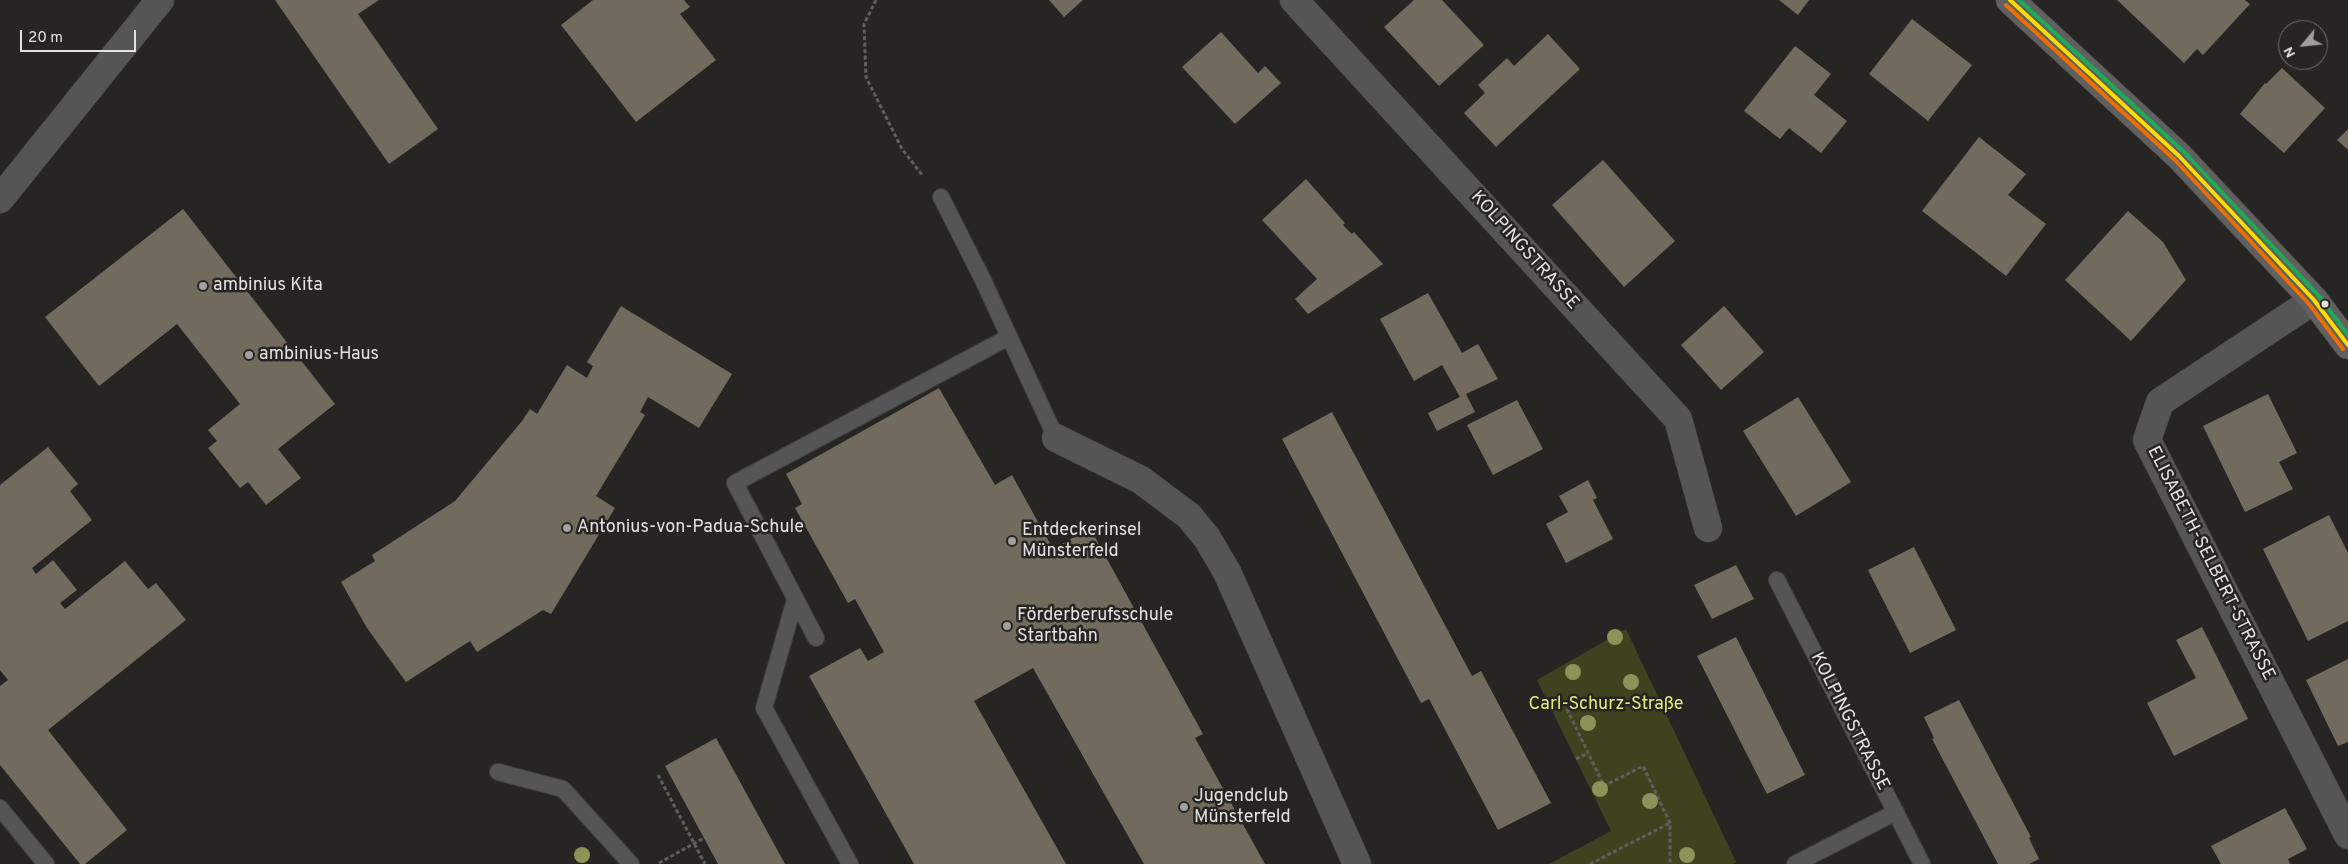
<!DOCTYPE html>
<html>
<head>
<meta charset="utf-8">
<style>
	body { margin:0 }
	#map { position:relative; width:2348px; height:864px; overflow:hidden; background:#262524; font-family:Overpass,sans-serif }
	canvas { display:block }
	.north { position:absolute; left:2278px; top:20px; width:50px; height:50px; box-sizing:border-box; background:#272423; border:1px solid #73706f; border-radius:50%; rotate:242deg; font-size:14px; font-weight:700; line-height:20px; text-align:center; color:#e4e2e1 }
	.north::after { content:''; display:block; margin:auto; width:18px; height:22px; background:#a2a09f; clip-path:polygon(50% 0,100% 100%,50% 72%,0 100%) }
	.scale { position:absolute; left:20px; top:30px; width:116px; height:22px; box-sizing:border-box; border:2px solid #e4e2e1; border-top:0; padding-left:6px; font-size:15px; line-height:18px; white-space:nowrap; color:#e4e2e1; -webkit-text-stroke:4px #272423; paint-order:stroke }
</style>
</head>
<body>
<div id="map">
<canvas width="2348" height="864"></canvas>
<div class="north">N</div>
<div class="scale">20 m</div>
</div>
<script>
const ctx = document.querySelector('canvas').getContext('2d');
ctx.lineJoin = 'round';
function fillPath(path, color) { ctx.fillStyle = color; ctx.fill(path, 'evenodd'); }
const toPath = rows => new Path2D(rows.map(r => 'M' + r).join(''));
function stroke(path, color, width, dash) { ctx.strokeStyle = color; ctx.lineWidth = width; ctx.lineCap = dash ? 'butt' : 'round'; ctx.setLineDash(dash || []); ctx.stroke(path); }
function label(font, color, halo, rows, align = 'center') {
  ctx.font = font + ' Overpass,sans-serif'; ctx.lineWidth = 5; ctx.setLineDash([]); ctx.textBaseline = 'middle'; ctx.strokeStyle = halo; ctx.fillStyle = color; for (const [text, x, y, turn = 0] of rows) {
    ctx.save(); ctx.translate(x, y); ctx.rotate((+turn || 0) * Math.PI / 180); ctx.textAlign = isNaN(turn) ? turn : align; if (halo) ctx.strokeText(text, 0, 0); ctx.fillText(text, 0, 0); ctx.restore();
  }
}
const green = toPath([
	[1626,629,1736,862,1733,864,1549,864,1611,831,1537,680]
]);
const building = toPath([
	[275,0,379,0,358,14,438,129,389,164],
	[593,0,684,0,690,7,680,14,716,60,636,122,561,25],
	[1049,0,1083,0,1064,17],
	[1414,0,1442,0,1484,45,1439,86,1384,27],
	[1779,0,1809,0,1798,15],
	[2117,0,2245,0,2250,4,2203,55,2197,49,2184,63],
	[1912,19,1972,65,1928,121,1869,74],
	[1221,32,1258,73,1265,66,1281,83,1235,124,1182,67],
	[1548,34,1580,69,1496,147,1464,113,1485,93,1478,85,1507,58,1514,66],
	[1795,46,1831,74,1814,95,1847,121,1821,153,1789,128,1780,139,1744,111],
	[2282,68,2325,108,2284,153,2240,114,2265,83,2266,84],
	[2348,129,2348,150,2337,140],
	[1979,137,2026,174,2008,195,2046,224,2006,276,1922,211],
	[1603,160,1675,241,1624,287,1552,205],
	[1306,179,1345,223,1343,225,1352,234,1354,232,1383,264,1308,314,1295,299,1317,279,1262,220],
	[183,209,335,404,278,449,301,478,266,505,248,482,240,488,208,448,217,441,208,430,240,404,177,324,99,386,45,317],
	[2128,211,2163,242,2186,280,2131,341,2065,280],
	[1428,293,1462,353,1478,344,1498,379,1466,394,1475,412,1437,431,1428,413,1460,397,1442,365,1414,381,1380,319],
	[621,306,732,374,699,428,648,397,640,412,645,415,596,496,615,508,551,614,543,610,477,652,470,641,406,682,367,628,341,582,375,561,372,555,455,501,522,421,530,409,537,414,567,365,587,378,593,366,587,362],
	[1724,306,1764,352,1721,390,1681,345],
	[939,388,995,485,1012,475,1053,549,1090,528,1203,734,1195,738,1265,864,1144,864,1033,668,974,701,1066,864,914,864,809,676,860,648,868,661,884,652,855,599,848,603,795,508,802,504,786,474],
	[2268,394,2297,453,2279,462,2293,489,2245,512,2203,426],
	[1798,397,1851,482,1796,516,1743,431],
	[1517,400,1543,449,1493,475,1467,425],
	[1332,412,1472,676,1481,671,1551,803,1498,830,1429,699,1421,703,1282,439],
	[48,447,78,484,70,491,92,520,32,568,36,574,53,560,77,590,60,603,65,609,125,561,148,589,156,583,186,620,48,730,127,830,85,864,80,864,0,765,0,686,8,680,0,670,0,485],
	[1588,480,1597,498,1593,500,1613,539,1566,563,1546,524,1568,512,1559,496],
	[2329,515,2348,553,2348,621,2308,641,2263,549],
	[1914,547,1956,630,1910,653,1868,570],
	[1736,565,1754,599,1712,619,1694,585],
	[2202,627,2248,719,2174,756,2147,703,2196,678,2176,640],
	[1736,637,1805,775,1767,794,1697,656],
	[2348,659,2348,742,2338,746,2306,680],
	[1959,700,2031,837,2029,838,2039,859,2029,864,1998,864,1932,739,1934,738,1924,717],
	[716,738,785,864,718,864,665,766],
	[2285,808,2307,849,2288,859,2290,864,2221,864,2211,846]
]);
const path = toPath([
	[876,0,864,24,866,77,902,149,923,176],
	[1567,709,1604,786,1643,766,1670,823,1670,864],
	[1576,759,1588,753],
	[658,775,705,864],
	[659,863,704,838],
	[1590,864,1670,823]
]);
const service = toPath([
	[941,197,983,280,1056,438],
	[1777,580,1922,864],
	[795,600,764,708,850,864],
	[816,638,735,483,1009,337],
	[498,772,563,789,631,864],
	[0,808,46,864],
	[1795,864,1896,812]
]);
const minor = toPath([
	[1294,0,1678,419,1708,528],
	[0,199,160,0],
	[2314,300,2160,402,2147,440,2348,835],
	[1056,438,1141,480,1189,516,1207,538,1227,572,1357,864]
]);
const secondary = toPath([
	[2010,0,2179,156,2314,300,2348,345]
]);
const bus1 = toPath([
	[2010,0,2179,156,2314,300,2348,345]
]);
const bus2 = toPath([
	[2006,5,2175,160,2309,304,2343,349]
]);
const bus3 = toPath([
	[2019,0,2184,152,2319,296,2348,335]
]);
const trees = [
	[1615,637],
	[1573,672],
	[1631,682],
	[1588,723],
	[1600,789],
	[1650,801],
	[582,855],
	[1687,855]
];
const markers = [
	[203,286,5,"#a2a09f"],
	[2325,304,4.5,"#e4e2e1"],
	[249,355,5,"#a2a09f"],
	[567,528,5,"#a2a09f"],
	[1012,541,5,"#a2a09f"],
	[1007,626,5,"#a2a09f"],
	[1184,807,5,"#a2a09f"]
];
const streetNames = [
	["KOLPINGSTRASSE",1524,251,48],
	["ELISABETH-SELBERT-STRASSE",2210,564,63],
	["KOLPINGSTRASSE",1849,722,63]
];
const poiNames = [
	["ambinius Kita",213,286],
	["ambinius-Haus",259,355],
	["Antonius-von-Padua-Schule",577,528],
	["Entdeckerinsel",1022,531],
	["Münsterfeld",1022,552],
	["Förderberufsschule",1017,616],
	["Startbahn",1017,637],
	["Jugendclub",1194,797],
	["Münsterfeld",1194,818]
];
const parkNames = [
	["Carl-Schurz-Straße",1606,705]
];
fillPath(green, '#3f421f');
fillPath(building, '#726b5d');
stroke(service, '#413f3e', 18);
stroke(minor, '#413f3e', 29);
stroke(secondary, '#413f3e', 29);
stroke(path, '#605f5f', 3, [4, 2.5]);
stroke(service, '#565555', 16);
stroke(minor, '#565555', 28);
stroke(secondary, '#616060', 28);
stroke(bus1, '#fddc04', 4);
stroke(bus2, '#ed6f03', 4);
stroke(bus3, '#1eab58', 4);
ctx.fillStyle = '#8d9258';
for (const [x, y] of trees) { ctx.beginPath(); ctx.arc(x, y, 8, 0, 2 * Math.PI); ctx.fill(); }
for (const [x, y, r, color] of markers) { const dot = new Path2D(); dot.arc(x, y, r, 0, 2 * Math.PI); ctx.fillStyle = color; ctx.fill(dot); stroke(dot, '#272423', 2); }
label('18px', '#e4e2e1', '#272423', streetNames);
label('18px', '#e4e2e1', '#272423', poiNames, 'left');
label('18px', '#e2eb82', '#272423', parkNames);
</script>
</body>
</html>
